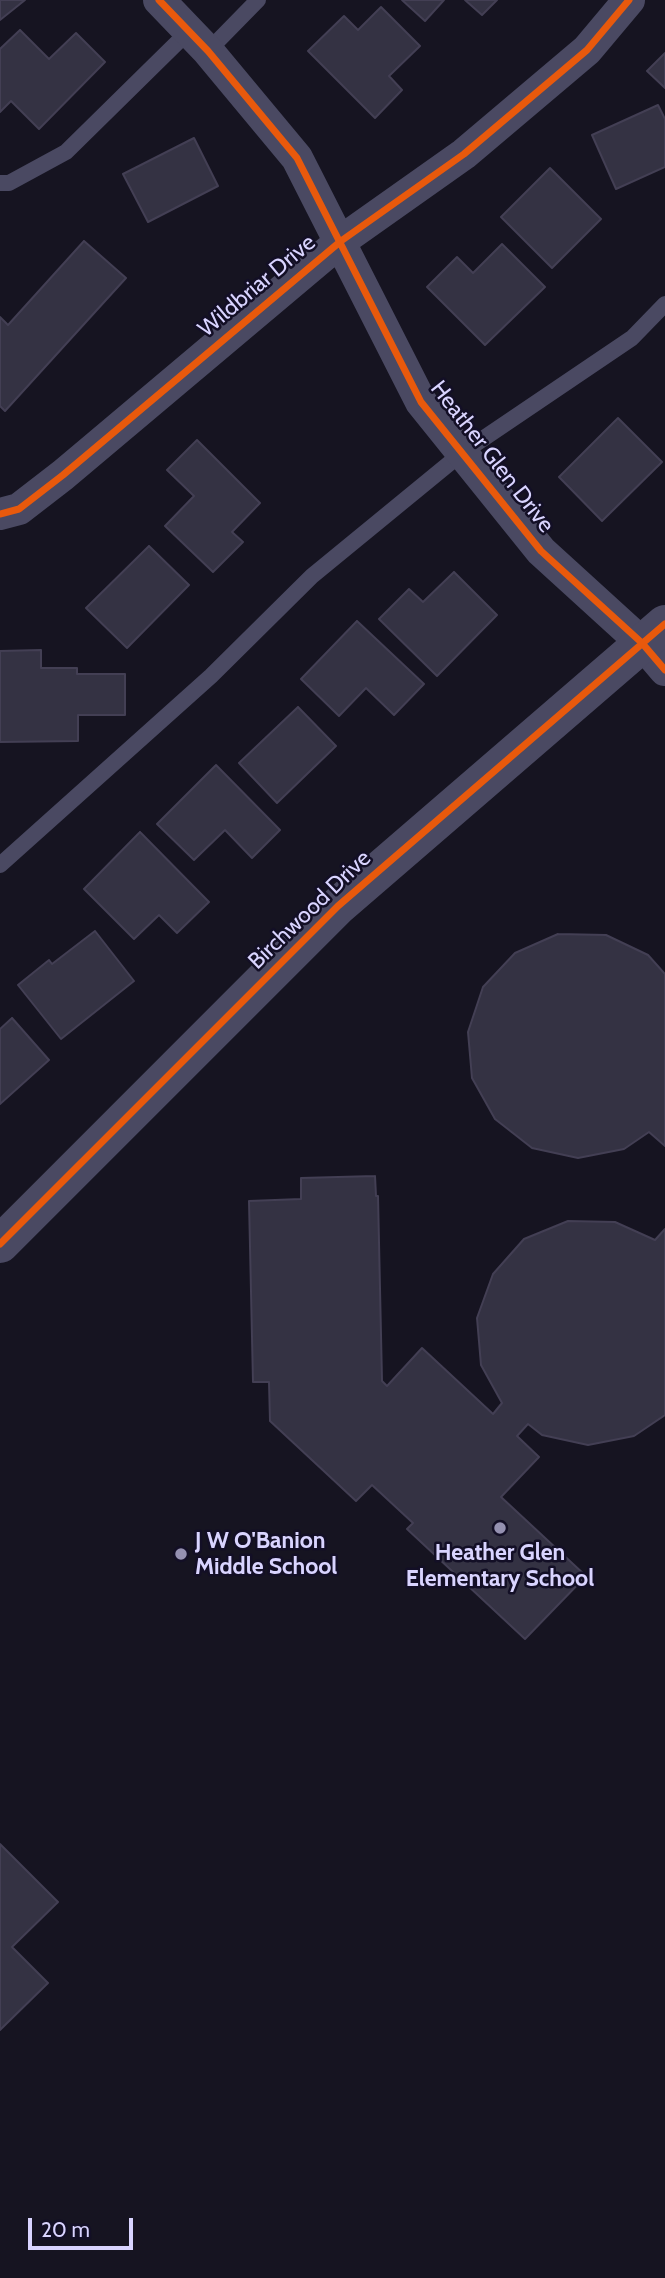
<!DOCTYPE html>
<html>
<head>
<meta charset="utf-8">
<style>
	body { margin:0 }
	#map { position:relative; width:665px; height:2278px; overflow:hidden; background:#161421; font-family:Cabin,sans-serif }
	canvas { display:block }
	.scale { position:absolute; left:28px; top:2218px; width:105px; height:32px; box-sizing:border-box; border:4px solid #d9d4ff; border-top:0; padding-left:9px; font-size:21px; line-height:24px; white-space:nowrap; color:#d9d4ff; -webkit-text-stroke:5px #130f26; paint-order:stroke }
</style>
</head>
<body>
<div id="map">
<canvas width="665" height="2278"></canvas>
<div class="scale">20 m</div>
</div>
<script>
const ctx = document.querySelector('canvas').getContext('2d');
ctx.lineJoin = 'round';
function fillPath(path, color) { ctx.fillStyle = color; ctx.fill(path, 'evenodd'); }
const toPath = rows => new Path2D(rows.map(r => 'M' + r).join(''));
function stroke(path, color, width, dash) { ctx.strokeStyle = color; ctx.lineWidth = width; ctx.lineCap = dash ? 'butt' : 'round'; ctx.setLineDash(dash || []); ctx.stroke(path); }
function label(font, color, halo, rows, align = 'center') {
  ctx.font = font + ' Cabin,sans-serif'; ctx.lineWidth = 5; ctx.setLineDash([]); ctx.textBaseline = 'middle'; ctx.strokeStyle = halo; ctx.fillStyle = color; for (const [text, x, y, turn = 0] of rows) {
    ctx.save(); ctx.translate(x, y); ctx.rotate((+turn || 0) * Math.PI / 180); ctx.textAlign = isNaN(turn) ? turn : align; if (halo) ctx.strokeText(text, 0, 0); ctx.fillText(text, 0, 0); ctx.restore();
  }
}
const building = toPath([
	[0,0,25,0,0,20,0,0],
	[402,0,444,0,425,21,402,0],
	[465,0,497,0,482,15,465,0],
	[381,7,420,46,389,76,402,90,375,118,308,51,344,16,358,30,381,7],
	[20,30,49,59,76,33,105,62,39,129,11,101,0,112,0,49,20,30],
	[665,53,665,88,647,71,665,53],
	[658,105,665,119,665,167,616,189,592,135,658,105],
	[194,138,218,186,148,222,123,174,194,138],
	[550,168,601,219,552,268,501,217,550,168],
	[84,241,126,278,5,411,0,406,0,317,8,325,84,241],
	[502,244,545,287,485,345,427,287,457,257,473,273,502,244],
	[618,418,662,462,602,521,559,477,618,418],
	[197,440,260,503,232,532,243,542,213,572,165,526,194,496,167,470,197,440],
	[149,546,189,585,127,648,86,608,149,546],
	[454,572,497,615,437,676,379,619,409,589,423,602,454,572],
	[357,621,424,684,394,715,366,688,339,716,301,679,357,621],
	[41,650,41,668,77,668,77,674,125,674,125,715,78,715,78,741,0,742,0,651,41,650],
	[298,707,336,746,277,803,239,763,298,707],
	[216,765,280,830,252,858,225,830,194,860,157,824,216,765],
	[140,832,209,902,177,933,159,915,134,939,84,889,140,832],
	[95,931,134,981,61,1039,18,985,49,960,52,964,95,931],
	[558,934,606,935,648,955,665,974,665,1146,649,1132,624,1149,578,1158,532,1148,495,1119,472,1078,468,1032,483,987,515,953,558,934],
	[12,1018,49,1060,0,1104,0,1029,12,1018],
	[375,1176,376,1196,378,1196,382,1381,387,1386,422,1348,493,1414,502,1403,481,1365,477,1318,493,1274,524,1239,568,1221,615,1222,655,1240,665,1229,665,1415,634,1436,588,1445,542,1435,528,1424,517,1436,539,1457,501,1497,586,1576,525,1639,407,1529,413,1523,372,1485,356,1501,270,1421,269,1382,253,1382,249,1201,301,1199,301,1178,375,1176],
	[0,1844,58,1902,12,1947,48,1983,0,2030,0,1844]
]);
const service = toPath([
	[208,51,258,0],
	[0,183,9,183,66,152,189,31],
	[0,865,211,676,312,576,462,453,632,338,665,304]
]);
const minor = toPath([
	[159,0,208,51,297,158,421,402,541,551,642,643,665,670],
	[0,514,19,509,63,475,341,241,464,154,587,50,629,0]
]);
const tertiary = toPath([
	[0,1244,338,906,665,624]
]);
const cycleway = toPath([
	[159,0,208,51,297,158,421,402,541,551,642,643,665,670],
	[0,514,19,509,63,475,341,241,464,154,587,50,629,0],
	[0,1244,338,906,665,624]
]);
const markers = [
	[500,1528,7,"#9591b1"],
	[181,1554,7,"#9591b1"]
];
const streetNames = [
	["Wildbriar Drive",257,286,-40],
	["Heather Glen Drive",492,457,52],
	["Birchwood Drive",310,910,-44]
];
const poiNames = [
	["J W O'Banion",195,1541],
	["Middle School",195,1567],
	["Heather Glen",500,1553,"center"],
	["Elementary School",500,1579,"center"]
];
fillPath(building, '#343243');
stroke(building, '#433f54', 2);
stroke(service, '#4a4962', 16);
stroke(minor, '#4a4962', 32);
stroke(tertiary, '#4a4962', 38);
stroke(cycleway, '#e8590c', 7);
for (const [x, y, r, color] of markers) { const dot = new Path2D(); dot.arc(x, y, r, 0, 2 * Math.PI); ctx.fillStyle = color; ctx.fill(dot); stroke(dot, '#130f26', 2.5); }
label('23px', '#d9d4ff', '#130f26', streetNames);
label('bold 23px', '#d9d4ff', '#130f26', poiNames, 'left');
</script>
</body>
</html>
